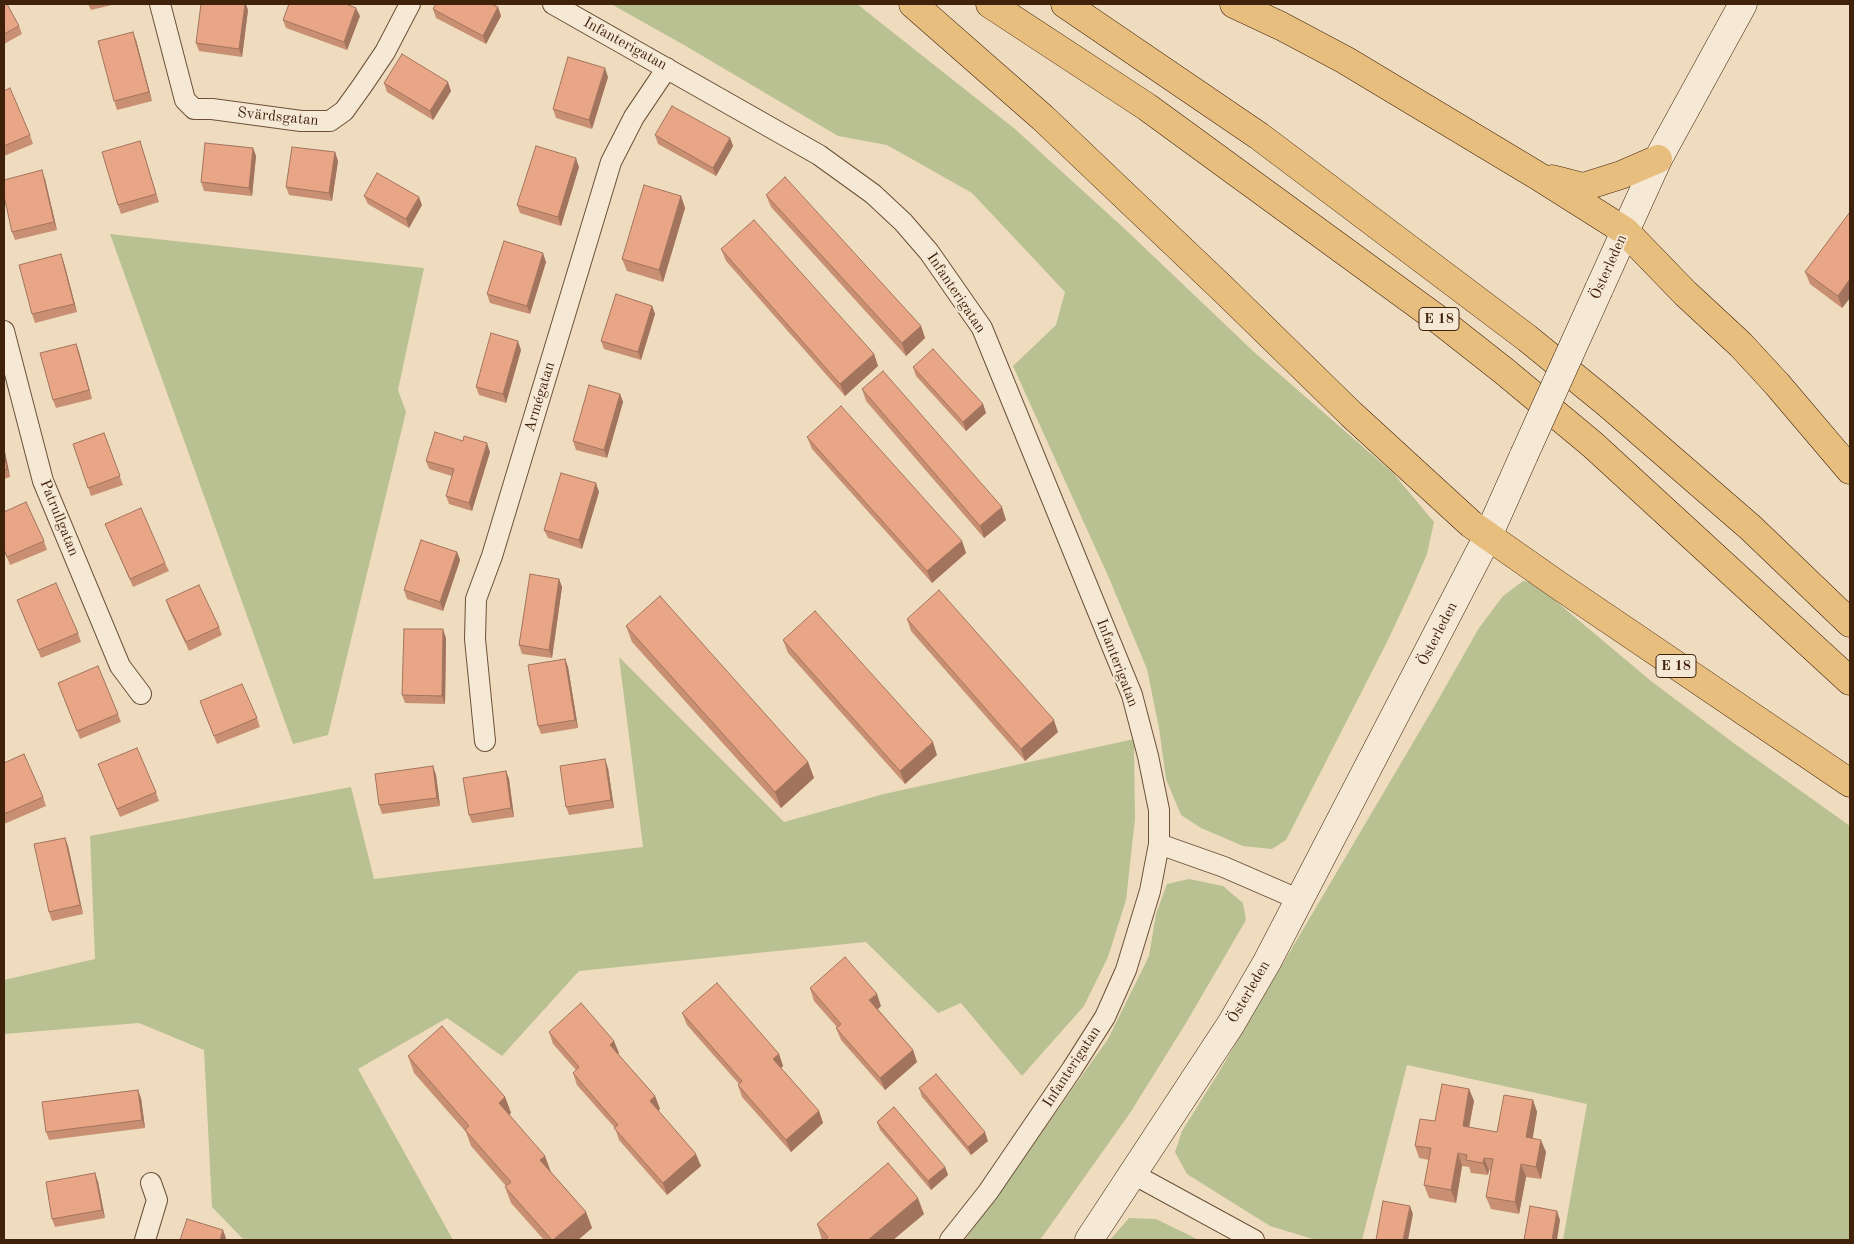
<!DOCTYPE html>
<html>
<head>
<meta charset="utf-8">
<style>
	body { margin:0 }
	#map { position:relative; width:1854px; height:1244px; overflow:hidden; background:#efdcbe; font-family:"Old Standard TT",serif }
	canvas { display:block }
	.frame { position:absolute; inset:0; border:5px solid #40210a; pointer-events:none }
</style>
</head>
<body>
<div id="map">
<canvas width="1854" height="1244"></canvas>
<div class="frame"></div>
</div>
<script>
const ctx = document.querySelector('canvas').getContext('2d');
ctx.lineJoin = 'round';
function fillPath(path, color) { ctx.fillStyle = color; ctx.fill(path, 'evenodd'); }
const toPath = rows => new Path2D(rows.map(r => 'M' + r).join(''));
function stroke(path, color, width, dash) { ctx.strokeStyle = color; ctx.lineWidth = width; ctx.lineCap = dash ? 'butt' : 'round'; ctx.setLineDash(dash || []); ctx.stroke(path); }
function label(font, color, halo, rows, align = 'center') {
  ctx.font = font + ' "Old Standard TT",serif'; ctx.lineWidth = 4; ctx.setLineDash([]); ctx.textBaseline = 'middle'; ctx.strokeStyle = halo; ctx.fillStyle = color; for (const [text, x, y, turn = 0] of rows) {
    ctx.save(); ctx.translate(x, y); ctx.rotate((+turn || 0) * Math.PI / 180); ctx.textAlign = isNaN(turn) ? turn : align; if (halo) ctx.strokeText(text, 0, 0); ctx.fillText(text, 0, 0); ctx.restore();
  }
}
const green = toPath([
	[611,4,857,4,1015,129,1127,231,1254,352,1393,473,1434,522,1427,554,1410,593,1386,644,1286,840,1272,849,1243,846,1201,828,1181,815,1166,779,1159,728,1147,669,1109,578,1013,366,1056,325,1065,292,972,193,887,145,838,136,684,45],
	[110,234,424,268,398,390,406,412,328,735,293,744],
	[1523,581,1533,582,1651,681,1735,744,1850,826,1850,1240,1563,1240,1587,1104,1407,1065,1362,1240,1316,1240,1270,1226,1187,1174,1175,1152,1182,1131,1219,1072,1434,707,1479,628,1503,596],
	[619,657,784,822,884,794,1134,739,1135,819,1126,900,1108,957,1084,1006,1022,1076,961,1003,938,1013,866,942,579,971,502,1056,447,1018,358,1069,453,1240,244,1240,212,1207,204,1050,139,1023,4,1034,4,980,95,959,90,836,351,787,374,879,643,847],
	[1189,879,1223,886,1243,903,1246,920,1186,1023,1130,1113,1040,1240,965,1240,1108,1039,1149,956,1156,914,1167,884],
	[1129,1218,1156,1219,1199,1240,1110,1240]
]);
const street = toPath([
	[160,4,185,100,194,109,212,109,301,121,330,121,344,111,362,86,385,52,410,4],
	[553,4,819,155,873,194,903,222,929,252,982,328,1132,695,1148,756,1159,810,1159,844,1150,891,1126,970,1105,1017,1072,1069,988,1192,950,1240],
	[4,331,43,481,120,666,141,694],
	[485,741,475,639,476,599,492,556,611,162,634,117,667,68],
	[1159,844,1224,867,1300,900],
	[1133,1174,1254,1240],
	[145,1240,157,1200,151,1183]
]);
const secondary = toPath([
	[1599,289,1658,159,1743,4],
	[1089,1240,1231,1024,1267,962,1488,536,1524,455]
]);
const highway = toPath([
	[913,4,1043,118,1224,290,1351,414,1471,524,1558,585,1850,783],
	[990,4,1147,107,1443,323,1504,371,1593,445,1850,681],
	[1065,4,1259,136,1527,338,1608,404,1751,528,1850,623],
	[1234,4,1281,26,1345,60,1538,176,1625,231,1685,293,1741,345,1777,384,1850,470],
	[1552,179,1583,187,1621,175,1658,159]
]);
const secondaryBridge = toPath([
	[1524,455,1599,289]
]);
const wall = toPath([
	[4,4,19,26,22,34,4,44],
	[88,4,116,4,91,10],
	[498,7,501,16,486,44,436,18,433,9],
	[248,10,242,57,199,51,196,43],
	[360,16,347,50,286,28,283,20],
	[136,40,152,101,117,110,114,101],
	[608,77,592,129,556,118,553,109],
	[384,83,451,91,433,120,387,92],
	[4,91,30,135,33,144,4,156],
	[655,135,730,138,733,146,716,176,658,144],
	[140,141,159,202,121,214,118,205],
	[253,148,256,156,252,196,204,191,201,182],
	[335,152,338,161,332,201,289,195,286,187],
	[579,167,561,226,520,213,517,205],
	[45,179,57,230,15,240,12,232],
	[766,195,921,326,925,338,906,356,771,207],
	[364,196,422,205,409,228,368,204],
	[681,196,685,208,663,282,627,271,622,259],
	[1850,212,1850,298,1842,308,1810,284,1805,272],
	[721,249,874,354,878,366,845,396,726,261],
	[61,254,64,263,77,312,35,323,32,314],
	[546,262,530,314,490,303,487,294],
	[652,306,655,314,641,360,604,349,601,341],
	[76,344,79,352,92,399,56,408,53,400],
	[521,350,506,403,479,395,476,387],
	[913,367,983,404,986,413,966,431,916,376],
	[862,389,1006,520,984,538,866,401],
	[620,394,623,402,607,458,576,450,573,441],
	[104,433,123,485,91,496,73,444],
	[807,437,962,541,966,553,932,583,812,449],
	[4,447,10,477,4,479],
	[490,452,472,511,449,504,446,496,452,476,429,469,426,461],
	[599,492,582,549,548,538,544,530],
	[4,512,44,541,47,550,10,565,4,550],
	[105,524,165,563,169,571,133,587],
	[457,552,460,560,443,611,407,599,404,590],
	[559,579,562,587,552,658,522,654,519,645],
	[17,600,78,633,81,642,41,658],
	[166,600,219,627,222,635,189,651,169,609],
	[907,619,1058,732,1025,761,911,631],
	[626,626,808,762,814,778,781,808,632,642],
	[446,638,445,704,405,703,402,695],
	[783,640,937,755,905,784,788,653],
	[565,659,568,667,578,728,541,734,538,726],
	[61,691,118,714,121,722,80,739],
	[203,710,257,718,260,727,217,744],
	[4,763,43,797,46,806,4,824],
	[98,764,156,792,159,801,120,817],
	[433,766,436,775,440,806,382,814,379,805],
	[608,768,614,808,569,815,566,807],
	[506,771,509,779,514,817,472,823,469,815],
	[65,838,68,846,83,914,52,921,49,912],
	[810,988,881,1006,878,1009,913,1050,917,1062,885,1090,841,1040,836,1028,837,1027,814,1001],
	[682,1013,779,1054,783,1066,781,1068,819,1111,823,1123,791,1152,742,1097,738,1085,739,1084,687,1025],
	[549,1032,619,1053,618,1054,655,1096,660,1109,658,1110,701,1166,667,1195,619,1140,615,1128,577,1085,573,1073,576,1070,553,1044],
	[408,1056,505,1097,511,1113,509,1114,551,1172,586,1212,592,1228,578,1240,544,1240,511,1203,505,1187,506,1186,471,1146,466,1132,414,1073],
	[919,1088,988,1141,971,1155,922,1097],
	[1469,1089,1474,1101,1469,1127,1497,1132,1533,1100,1537,1112,1532,1138,1546,1152,1541,1179,1526,1177,1519,1214,1491,1209,1486,1197,1491,1171,1489,1170,1488,1175,1471,1173,1469,1167,1462,1166,1456,1203,1429,1198,1424,1185,1429,1160,1419,1158,1415,1146,1435,1121],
	[141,1098,145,1128,49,1140,46,1132],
	[877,1122,945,1167,948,1175,931,1190,880,1130],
	[95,1173,98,1182,105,1218,55,1227,52,1219],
	[924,1214,893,1240,822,1240,817,1224]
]);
const shadedWall = toPath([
	[245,4,246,4,248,10,242,57,239,49],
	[498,7,501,16,486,44,483,36],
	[356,8,360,16,347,50,344,42],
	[133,32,136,40,152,101,149,92],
	[605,68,608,77,592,129,589,120],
	[448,82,451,91,433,120,430,111],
	[730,138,733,146,716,176,713,168],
	[253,148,256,156,252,196,249,188],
	[335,152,338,161,332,201,329,193],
	[576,158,579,167,561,226,558,217],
	[42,170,45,179,57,230,54,222],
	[681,196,685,208,663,282,659,270],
	[419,197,422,205,409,228,406,219],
	[543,253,546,262,530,314,527,306],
	[61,254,64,263,77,312,74,304],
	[1850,279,1850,298,1842,308,1838,296],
	[652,306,655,314,641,360,638,352],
	[921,326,925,338,906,356,902,343],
	[518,341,521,350,506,403,503,394],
	[76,344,79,352,92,399,89,390],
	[874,354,878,366,845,396,840,384],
	[620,394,623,402,607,458,604,450],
	[983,404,986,413,966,431,963,422],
	[487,443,490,452,472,511,469,503],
	[4,447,10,477,7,469,4,453],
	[596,483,599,492,582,549,579,540],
	[1002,507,1006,520,984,538,980,526],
	[962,541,966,553,932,583,927,571],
	[457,552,460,560,443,611,440,602],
	[559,579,562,587,552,658,549,650],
	[443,629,446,638,445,704,442,696],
	[565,659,568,667,578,728,575,720],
	[1054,720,1058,732,1025,761,1021,749],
	[933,742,937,755,905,784,900,771],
	[605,759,608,768,614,808,611,800],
	[808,762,814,778,781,808,775,792],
	[433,766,436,775,440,806,437,798],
	[506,771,509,779,514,817,511,808],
	[65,838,68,846,83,914,80,905],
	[877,994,881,1006,874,1012,869,1000],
	[614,1041,619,1053,614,1057,610,1045],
	[913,1050,917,1062,885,1090,880,1078],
	[779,1054,783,1066,778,1071,773,1059],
	[1469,1089,1474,1101,1467,1138,1463,1126],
	[138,1090,141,1098,145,1128,142,1120],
	[655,1096,660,1109,655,1114,650,1101],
	[505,1097,511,1113,505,1119,499,1103],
	[1533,1100,1537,1112,1531,1149,1526,1137],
	[819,1111,823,1123,791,1152,786,1140],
	[985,1132,988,1141,971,1155,968,1147],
	[1541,1140,1546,1152,1541,1179,1536,1167],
	[1458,1153,1462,1166,1456,1203,1451,1190],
	[696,1154,701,1166,667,1195,663,1183],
	[545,1156,551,1172,546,1176,540,1160],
	[1484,1158,1489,1170,1488,1175,1483,1163],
	[1521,1164,1526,1177,1519,1214,1515,1202],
	[945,1167,948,1175,931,1190,928,1181],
	[95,1173,98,1182,105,1218,102,1210],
	[918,1198,924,1214,893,1240,868,1240],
	[1410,1206,1413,1214,1408,1240,1403,1240],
	[1557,1211,1560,1220,1557,1240,1552,1240],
	[586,1212,592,1228,578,1240,553,1240],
	[223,1230,226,1238,225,1240,220,1240]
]);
const building = toPath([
	[4,4,7,4,19,26,4,34,4,4],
	[201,4,245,4,239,49,196,43,201,4],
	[289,4,346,4,356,8,344,42,283,20,289,4],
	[436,4,491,4,498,7,483,36,433,9,436,4],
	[133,32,149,92,114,101,98,41,133,32],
	[402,54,448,82,430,111,384,83,402,54],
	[568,57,605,68,589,120,553,109,568,57],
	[10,88,30,135,4,146,4,91,10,88],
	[672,106,730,138,713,168,655,135,672,106],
	[140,141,156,194,118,205,102,152,140,141],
	[205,143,253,148,249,188,201,182,205,143],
	[536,146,576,158,558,217,517,205,536,146],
	[292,147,335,152,329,193,286,187,292,147],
	[42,170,54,222,12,232,4,196,4,180,42,170],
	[377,173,419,197,406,219,364,196,377,173],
	[785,177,921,326,902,343,766,195,785,177],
	[644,185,681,196,659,270,622,259,644,185],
	[1850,212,1850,279,1838,296,1805,272,1850,212],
	[754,220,874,354,840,384,721,249,754,220],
	[504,241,543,253,527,306,487,294,504,241],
	[61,254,74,304,32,314,19,265,61,254],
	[616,294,652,306,638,352,601,341,616,294],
	[491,333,518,341,503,394,476,387,491,333],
	[76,344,89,390,53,400,40,353,76,344],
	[933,349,983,404,963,422,913,367,933,349],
	[883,371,1002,507,980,526,862,389,883,371],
	[589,385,620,394,604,450,573,441,589,385],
	[841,406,962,541,927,571,807,437,841,406],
	[435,432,463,441,464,436,487,443,469,503,446,496,454,469,426,461,435,432],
	[104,433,120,476,88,488,73,444,104,433],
	[4,453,7,469,4,470,4,453],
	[561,473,596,483,579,540,544,530,561,473],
	[26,502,44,541,7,557,4,549,4,512,26,502],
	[141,508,165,563,130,579,105,524,141,508],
	[421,540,457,552,440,602,404,590,421,540],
	[530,574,559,579,549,650,519,645,530,574],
	[56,583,78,633,38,650,17,600,56,583],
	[199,585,219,627,186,642,166,600,199,585],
	[939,590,1054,720,1021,749,907,619,939,590],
	[660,596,808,762,775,792,626,626,660,596],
	[815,611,933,742,900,771,783,640,815,611],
	[404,629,443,629,442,696,402,695,404,629],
	[565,659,575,720,538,726,528,665,565,659],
	[98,666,118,714,77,731,58,683,98,666],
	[242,684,257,718,214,736,200,701,242,684],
	[137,748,156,792,117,809,98,764,137,748],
	[24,754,43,797,4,814,4,763,24,754],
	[605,759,611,800,566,807,560,766,605,759],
	[433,766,437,798,379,805,375,774,433,766],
	[506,771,511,808,469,815,463,778,506,771],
	[65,838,80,905,49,912,34,844,65,838],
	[845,957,877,994,869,1000,913,1050,880,1078,836,1028,841,1024,810,988,845,957],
	[717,983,779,1054,773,1059,819,1111,786,1140,738,1085,742,1081,682,1013,717,983],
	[581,1003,614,1041,610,1045,655,1096,650,1101,696,1154,663,1183,614,1128,618,1125,573,1073,579,1067,549,1032,581,1003],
	[442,1026,505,1097,499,1103,545,1156,540,1160,586,1212,553,1240,552,1240,505,1187,511,1182,465,1130,469,1126,408,1056,442,1026],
	[936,1074,985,1132,968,1147,919,1088,936,1074],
	[1442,1084,1469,1089,1463,1126,1497,1132,1504,1095,1533,1100,1526,1137,1541,1140,1536,1167,1521,1164,1515,1202,1486,1197,1493,1159,1484,1158,1483,1163,1466,1160,1467,1155,1458,1153,1451,1190,1424,1185,1431,1148,1415,1146,1420,1119,1435,1121,1442,1084],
	[138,1090,142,1120,46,1132,42,1102,138,1090],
	[894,1107,945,1167,928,1181,877,1122,894,1107],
	[888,1163,918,1198,868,1240,825,1240,828,1237,817,1224,888,1163],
	[95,1173,102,1210,52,1219,46,1182,95,1173],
	[1383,1201,1410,1206,1403,1240,1376,1240,1383,1201],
	[1530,1206,1557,1211,1552,1240,1524,1240,1530,1206],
	[187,1219,223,1230,220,1240,180,1240,187,1219]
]);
const shields = [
	[1439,319,40],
	[1676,666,40]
];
const shieldNames = [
	["E 18",1439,319],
	["E 18",1676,666]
];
const streetNames = [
	["Infanterigatan",625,44,29],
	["Svärdsgatan",278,117,6],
	["Österleden",1609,267,-66],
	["Infanterigatan",956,293,56],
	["Armégatan",540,397,-73],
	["Patrullgatan",59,518,68],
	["Österleden",1438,634,-63],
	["Infanterigatan",1117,663,69],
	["Österleden",1249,992,-60],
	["Infanterigatan",1072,1067,-57]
];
fillPath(green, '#b9c092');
stroke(street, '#6c5037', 22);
stroke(secondary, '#40210a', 29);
stroke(highway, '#40210a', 29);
stroke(street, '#f5e8d5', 20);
stroke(secondary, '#f5e8d5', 28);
stroke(highway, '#e8be7f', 28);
stroke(secondaryBridge, '#40210a', 29, []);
stroke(secondaryBridge, '#f5e8d5', 28);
fillPath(wall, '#c88f73');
fillPath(shadedWall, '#a2745e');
fillPath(building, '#e8a686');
stroke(building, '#a2745e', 1);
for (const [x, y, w] of shields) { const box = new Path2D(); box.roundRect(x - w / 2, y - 11.5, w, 23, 4); ctx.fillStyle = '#f5e8d5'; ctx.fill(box); stroke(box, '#40210a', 1); }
label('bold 14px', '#40210a', null, shieldNames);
label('15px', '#40210a', '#f5e8d5', streetNames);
</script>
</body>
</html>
